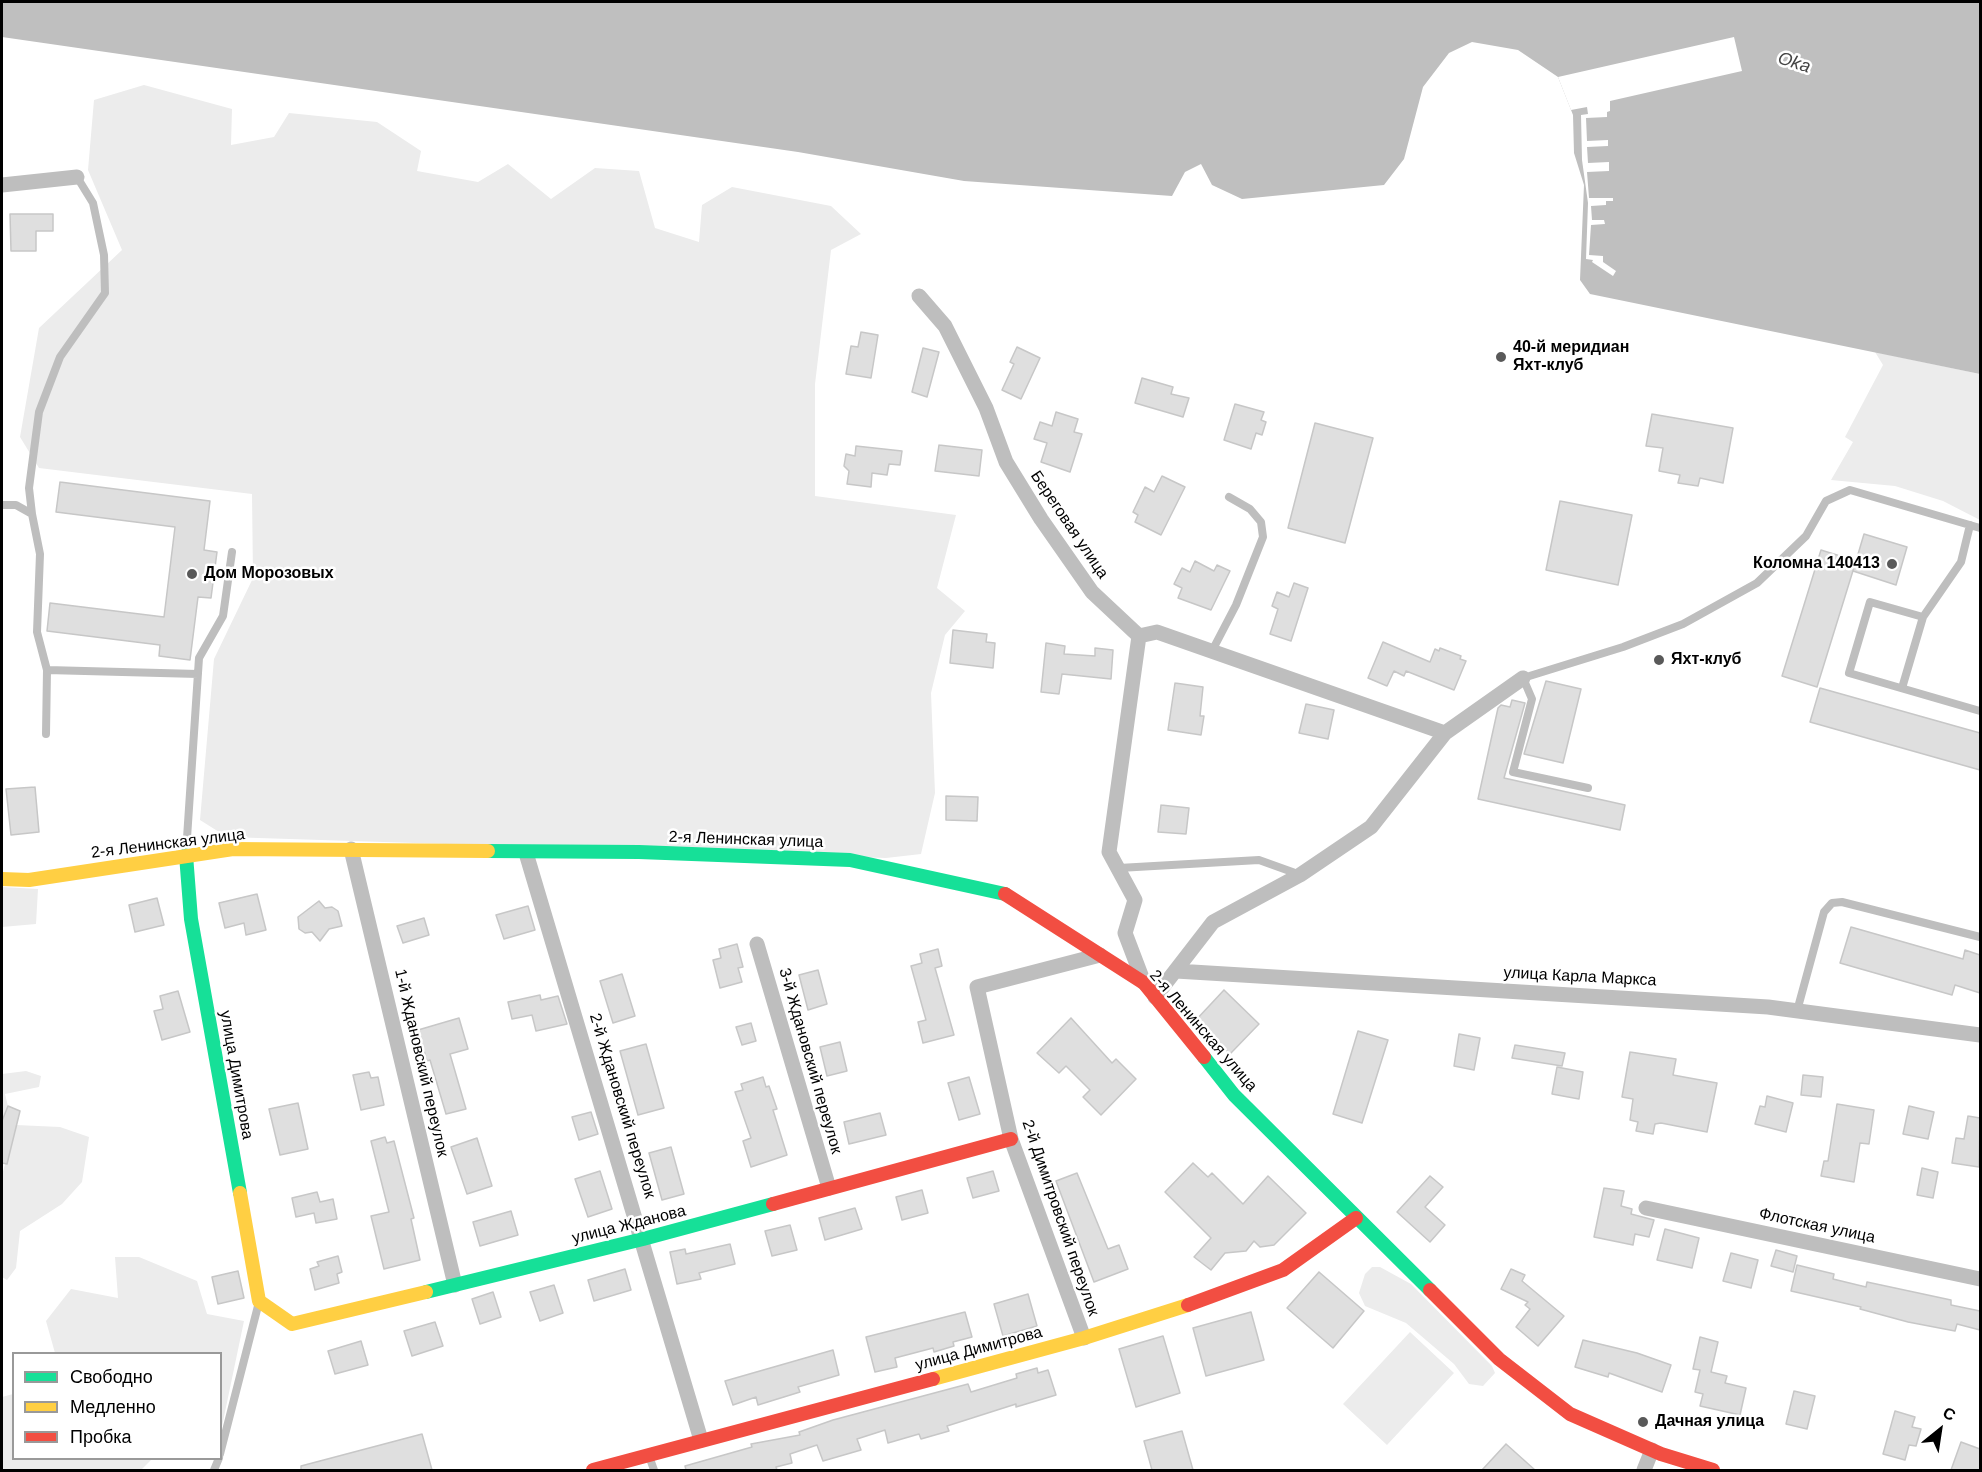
<!DOCTYPE html>
<html>
<head>
<meta charset="utf-8">
<style>
	body { margin:0 }
	#map { position:relative; width:1982px; height:1472px; overflow:hidden; background:#fff; font-family:Arial,sans-serif }
	canvas { display:block }
	.frame { position:absolute; inset:0; border:3px solid #000; pointer-events:none }
	.legend { position:absolute; left:12px; top:1352px; width:210px; height:108px; box-sizing:border-box; background:#fff; border:2px solid #999; margin:0; padding:8px 10px; list-style:none; font-size:18px; color:#000 }
	.legend li { display:flex; align-items:center; gap:12px; height:30px }
	.legend b { width:30px; border:2px solid #999 }
	.north { position:absolute; left:1910px; top:1400px; width:60px; height:60px; -webkit-text-stroke:4px #fff; paint-order:stroke; rotate:30deg; font-size:16px; font-weight:700; line-height:24px; text-align:center; color:#000 }
	.north::after { content:''; display:block; margin:auto; width:21px; height:27px; background:#000; clip-path:polygon(50% 0,100% 100%,50% 72%,0 100%) }
</style>
</head>
<body>
<div id="map">
<canvas width="1982" height="1472"></canvas>
<div class="frame"></div>
<ul class="legend">
<li><b style="height:8px;background:#16e098"></b>Свободно</li>
<li><b style="height:8px;background:#ffcf43"></b>Медленно</li>
<li><b style="height:8px;background:#f24e42"></b>Пробка</li>
</ul>
<div class="north">С</div>
</div>
<script>
const ctx = document.querySelector('canvas').getContext('2d');
ctx.lineJoin = 'round';
function fillPath(path, color) { ctx.fillStyle = color; ctx.fill(path, 'evenodd'); }
const toPath = rows => new Path2D(rows.map(r => 'M' + r).join(''));
function stroke(path, color, width, dash) { ctx.strokeStyle = color; ctx.lineWidth = width; ctx.lineCap = dash ? 'butt' : 'round'; ctx.setLineDash(dash || []); ctx.stroke(path); }
function label(font, color, halo, rows, align = 'center') {
  ctx.font = font + ' Arial,sans-serif'; ctx.lineWidth = 5; ctx.setLineDash([]); ctx.textBaseline = 'middle'; ctx.strokeStyle = halo; ctx.fillStyle = color; for (const [text, x, y, turn = 0] of rows) {
    ctx.save(); ctx.translate(x, y); ctx.rotate((+turn || 0) * Math.PI / 180); ctx.textAlign = isNaN(turn) ? turn : align; if (halo) ctx.strokeText(text, 0, 0); ctx.fillText(text, 0, 0); ctx.restore();
  }
}
const green = toPath([
	[144,85,232,109,231,145,274,137,289,113,377,122,421,151,417,171,478,182,508,164,551,199,595,168,639,171,655,228,699,242,702,205,732,187,831,206,861,234,831,250,815,384,815,496,956,515,937,588,965,611,945,635,931,693,935,793,921,854,886,858,227,837,200,820,214,659,253,578,252,494,39,468,20,437,39,328,122,250,88,170,94,100],
	[1875,352,1980,374,1980,520,1943,501,1895,486,1831,480,1853,442,1845,437,1883,365],
	[2,887,38,889,36,924,2,927],
	[26,1071,41,1076,39,1087,5,1094,8,1106,2,1121,2,1074],
	[16,1125,60,1127,89,1137,82,1182,62,1204,20,1231,16,1268,7,1280,2,1277,2,1175],
	[115,1257,139,1257,197,1281,207,1314,244,1321,221,1431,220,1354,55,1353,46,1321,71,1289,118,1298],
	[1372,1267,1380,1267,1411,1284,1492,1366,1495,1373,1483,1386,1469,1384,1454,1364,1406,1323,1365,1306,1359,1293,1365,1274],
	[1410,1332,1454,1373,1387,1445,1343,1404],
	[13,1394,14,1458,152,1459,141,1470,2,1470,2,1397]
]);
const water = toPath([
	[2,2,1980,2,1980,374,1590,294,1580,280,1584,185,1574,153,1573,115,1558,77,1518,50,1472,42,1449,53,1423,87,1404,159,1384,185,1242,199,1212,185,1201,164,1185,172,1172,196,964,181,798,152,2,37]
]);
const pier = toPath([
	[1734,37,1742,71,1610,101,1610,111,1607,112,1607,117,1586,118,1587,141,1608,140,1608,146,1587,147,1588,163,1609,162,1609,171,1587,172,1589,198,1613,198,1613,201,1606,201,1606,205,1591,206,1592,220,1604,220,1605,224,1591,225,1589,255,1603,256,1603,262,1616,271,1613,276,1592,262,1593,260,1586,259,1588,203,1582,160,1581,115,1588,114,1587,107,1571,110,1558,77]
]);
const building = toPath([
	[10,214,53,214,53,231,36,231,36,251,11,251,10,214],
	[861,332,878,335,871,378,846,374,851,346,858,347,861,332],
	[1017,347,1040,358,1021,399,1002,390,1014,364,1010,362,1017,347],
	[923,348,939,352,927,397,912,392,923,348],
	[1142,378,1173,387,1171,394,1189,398,1183,417,1135,403,1142,378],
	[1235,404,1264,412,1261,420,1266,422,1262,435,1256,433,1251,449,1224,440,1235,404],
	[1056,412,1078,419,1074,432,1082,434,1070,472,1041,462,1047,443,1034,439,1040,422,1052,426,1056,412],
	[1652,414,1733,428,1723,483,1700,478,1698,486,1678,483,1680,475,1659,471,1663,448,1646,446,1652,414],
	[1315,423,1373,438,1345,543,1288,528,1315,423],
	[939,445,982,450,979,476,935,471,939,445],
	[856,446,902,451,900,465,889,464,887,475,872,473,871,487,847,484,849,471,844,466,846,454,855,456,856,446],
	[1162,476,1185,487,1161,535,1135,522,1138,515,1133,512,1145,487,1154,492,1162,476],
	[60,482,210,501,204,550,217,552,211,598,198,597,190,660,159,656,160,645,47,631,50,603,164,617,175,527,56,512,60,482],
	[1560,501,1632,515,1618,585,1546,570,1560,501],
	[1864,534,1907,547,1896,585,1853,571,1864,534],
	[1821,550,1856,561,1817,687,1782,676,1821,550],
	[1195,561,1214,571,1217,565,1230,571,1211,610,1178,598,1182,588,1174,584,1182,568,1190,572,1195,561],
	[1294,583,1308,588,1291,641,1270,634,1278,609,1272,606,1277,592,1289,597,1294,583],
	[953,630,987,634,986,642,995,643,993,668,950,663,953,630],
	[1383,642,1430,662,1435,649,1439,651,1440,648,1461,656,1460,659,1466,661,1454,690,1406,671,1404,676,1394,671,1387,686,1368,678,1383,642],
	[1046,643,1065,646,1064,654,1095,656,1095,648,1113,650,1111,679,1062,674,1059,694,1041,692,1046,643],
	[1546,681,1581,689,1563,763,1524,754,1546,681],
	[1175,683,1203,687,1200,716,1204,716,1201,735,1168,730,1175,683],
	[1820,688,1980,733,1980,770,1810,722,1820,688],
	[1512,700,1525,703,1504,778,1625,805,1620,830,1478,799,1498,708,1501,705,1510,707,1512,700],
	[1306,704,1334,710,1328,739,1299,733,1306,704],
	[35,787,39,832,11,835,6,789,35,787],
	[946,796,978,797,977,821,946,820,946,796],
	[1161,805,1189,808,1186,834,1158,832,1161,805],
	[257,894,266,930,246,935,244,923,225,928,219,903,257,894],
	[157,898,164,925,135,932,129,905,157,898],
	[319,901,325,908,332,907,338,911,342,926,329,929,320,941,312,932,305,933,299,929,298,917,319,901],
	[528,906,535,930,504,939,496,915,528,906],
	[424,918,429,935,403,943,397,926,424,918],
	[1851,927,1963,959,1965,950,1980,955,1980,993,1955,985,1952,995,1840,963,1851,927],
	[737,944,743,967,738,968,742,982,720,988,713,960,721,958,719,949,737,944],
	[938,949,942,966,935,968,954,1035,923,1043,918,1022,926,1020,911,966,922,963,920,954,938,949],
	[818,970,827,1004,808,1010,799,975,818,970],
	[622,974,635,1016,613,1023,600,981,622,974],
	[1224,990,1259,1024,1230,1054,1195,1021,1224,990],
	[178,991,190,1032,162,1040,154,1011,163,1009,160,996,178,991],
	[540,995,541,1000,558,996,567,1024,536,1031,532,1015,512,1019,508,1002,540,995],
	[459,1018,468,1049,450,1054,466,1109,446,1114,430,1060,427,1061,418,1030,459,1018],
	[1071,1018,1112,1063,1116,1059,1136,1079,1101,1115,1083,1097,1090,1090,1066,1066,1059,1073,1037,1053,1071,1018],
	[751,1023,756,1041,742,1045,736,1027,751,1023],
	[1358,1031,1388,1040,1362,1123,1333,1114,1358,1031],
	[1459,1034,1480,1038,1474,1070,1454,1066,1459,1034],
	[840,1042,847,1071,827,1076,820,1047,840,1042],
	[646,1044,664,1108,638,1115,620,1051,646,1044],
	[1515,1045,1565,1053,1562,1066,1512,1058,1515,1045],
	[1630,1052,1676,1059,1673,1075,1717,1083,1707,1132,1661,1123,1655,1124,1653,1134,1636,1131,1638,1122,1630,1120,1633,1099,1622,1097,1630,1052],
	[1557,1067,1583,1072,1579,1099,1552,1094,1557,1067],
	[369,1072,371,1078,378,1077,384,1105,361,1110,353,1075,369,1072],
	[1803,1075,1823,1077,1821,1097,1801,1095,1803,1075],
	[763,1077,766,1087,769,1086,777,1109,773,1110,787,1155,751,1167,743,1141,751,1138,735,1092,743,1090,741,1084,763,1077],
	[969,1077,980,1114,959,1120,948,1083,969,1077],
	[1767,1096,1793,1103,1786,1132,1755,1124,1760,1106,1765,1107,1767,1096],
	[298,1103,308,1149,280,1155,269,1109,298,1103],
	[1837,1104,1874,1110,1869,1144,1860,1143,1854,1182,1821,1176,1824,1161,1828,1161,1837,1104],
	[8,1106,20,1111,7,1164,2,1163,2,1121,8,1106],
	[1909,1106,1934,1112,1928,1139,1903,1134,1909,1106],
	[591,1112,598,1134,579,1140,572,1117,591,1112],
	[880,1113,886,1135,849,1144,844,1122,880,1113],
	[1968,1116,1980,1118,1979,1167,1952,1163,1956,1138,1964,1139,1968,1116],
	[385,1137,387,1143,394,1141,414,1218,411,1219,420,1260,384,1269,371,1216,389,1212,371,1141,385,1137],
	[477,1138,492,1186,467,1194,451,1147,477,1138],
	[671,1147,684,1194,662,1200,649,1153,671,1147],
	[1193,1163,1208,1177,1212,1173,1243,1204,1268,1176,1306,1213,1274,1245,1260,1247,1254,1241,1246,1251,1225,1253,1211,1270,1194,1257,1211,1238,1165,1192,1193,1163],
	[1922,1168,1938,1172,1933,1198,1917,1195,1922,1168],
	[600,1171,612,1209,588,1217,575,1179,600,1171],
	[993,1171,999,1191,973,1198,967,1178,993,1171],
	[1077,1173,1108,1249,1119,1245,1128,1269,1094,1282,1056,1181,1077,1173],
	[1430,1176,1443,1187,1425,1207,1445,1225,1430,1242,1397,1212,1430,1176],
	[1604,1188,1624,1191,1621,1206,1632,1209,1631,1214,1654,1220,1649,1237,1635,1234,1633,1245,1594,1237,1604,1188],
	[922,1190,928,1213,902,1220,896,1197,922,1190],
	[317,1192,320,1202,333,1199,337,1219,316,1223,314,1213,296,1217,292,1198,317,1192],
	[855,1208,862,1229,825,1240,819,1218,855,1208],
	[511,1211,518,1235,480,1246,473,1222,511,1211],
	[790,1225,797,1250,772,1256,765,1231,790,1225],
	[1665,1229,1699,1238,1692,1268,1657,1260,1665,1229],
	[730,1244,735,1264,699,1273,701,1279,677,1284,670,1252,685,1249,686,1254,730,1244],
	[1776,1250,1797,1256,1793,1272,1771,1266,1776,1250],
	[1731,1253,1758,1260,1751,1288,1723,1281,1731,1253],
	[338,1256,342,1272,337,1274,339,1283,315,1290,310,1269,319,1266,317,1262,338,1256],
	[1797,1265,1834,1274,1833,1279,1866,1287,1867,1282,1951,1300,1951,1305,1980,1311,1980,1330,1957,1324,1955,1331,1908,1322,1860,1309,1861,1307,1791,1291,1797,1265],
	[625,1269,631,1290,594,1301,588,1280,625,1269],
	[1511,1269,1525,1275,1522,1281,1564,1316,1538,1346,1516,1327,1530,1309,1525,1305,1528,1302,1501,1289,1511,1269],
	[238,1271,244,1298,218,1304,212,1277,238,1271],
	[1319,1272,1364,1311,1333,1348,1287,1308,1319,1272],
	[554,1285,563,1313,540,1321,530,1292,554,1285],
	[493,1292,501,1317,480,1324,472,1299,493,1292],
	[1028,1294,1037,1326,1003,1336,994,1304,1028,1294],
	[965,1312,972,1337,953,1342,954,1346,934,1352,933,1348,895,1358,897,1367,875,1372,866,1337,965,1312],
	[1251,1312,1264,1360,1206,1376,1193,1328,1251,1312],
	[435,1322,443,1346,412,1356,404,1331,435,1322],
	[1163,1336,1180,1393,1136,1407,1119,1349,1163,1336],
	[1700,1337,1718,1342,1711,1372,1727,1376,1725,1383,1746,1388,1740,1415,1700,1406,1703,1394,1695,1392,1700,1370,1693,1369,1700,1337],
	[1583,1340,1637,1353,1671,1365,1662,1392,1609,1373,1608,1377,1575,1367,1583,1340],
	[361,1341,368,1365,335,1374,328,1351,361,1341],
	[833,1350,839,1375,798,1387,800,1392,758,1405,756,1397,733,1405,725,1381,833,1350],
	[1037,1368,1038,1373,1048,1370,1056,1395,1016,1407,1016,1404,947,1426,949,1431,921,1439,919,1434,888,1443,885,1430,857,1439,861,1450,823,1461,817,1445,790,1454,792,1463,776,1467,777,1470,686,1470,685,1466,752,1447,751,1444,800,1435,799,1432,833,1420,968,1384,971,1392,1017,1378,1016,1374,1037,1368],
	[1794,1391,1815,1396,1807,1429,1786,1424,1794,1391],
	[1895,1411,1915,1417,1912,1427,1921,1429,1916,1446,1909,1445,1905,1460,1883,1454,1895,1411],
	[1182,1431,1193,1470,1152,1470,1144,1441,1182,1431],
	[422,1434,432,1470,301,1470,301,1466,422,1434],
	[1961,1442,1980,1449,1980,1470,1951,1470,1961,1442],
	[1506,1444,1535,1470,1482,1470,1506,1444]
]);
const lane = toPath([
	[2,505,16,505,32,514,40,554,37,632,47,670,46,734],
	[32,514,29,488,39,412,60,357,105,293,104,255,93,203,77,177],
	[1923,617,1870,602,1849,673,1980,711],
	[1212,651,1236,605,1263,537,1261,522,1250,509,1229,497],
	[47,670,198,674],
	[1902,688,1923,617,1961,562,1970,525],
	[1588,788,1513,772,1532,699,1523,678,1623,647,1683,624,1757,583,1806,536,1826,501,1850,490,1980,528],
	[186,853,199,658,223,616,232,552],
	[1119,868,1259,860,1298,874],
	[1797,1011,1824,912,1832,903,1842,902,1980,937],
	[220,1454,259,1302],
	[649,1456,654,1470],
	[214,1470,219,1458]
]);
const street = toPath([
	[2,185,77,177],
	[919,296,945,326,986,408,1006,462,1041,519,1092,592,1139,636,1157,632,1445,733],
	[1139,636,1109,852,1135,900,1125,933,1144,983],
	[351,849,455,1285],
	[526,853,701,1440],
	[757,944,829,1188],
	[1176,971,1768,1007,1980,1035],
	[1155,997,1213,922,1300,875,1371,827,1445,733,1523,678],
	[1646,1208,1980,1279],
	[1084,1338,1011,1139,977,987,1100,955],
	[1644,1470,1652,1450]
]);
const fast = toPath([
	[488,851,639,852,850,860,1005,894],
	[186,855,191,919,240,1193],
	[1204,1057,1234,1095,1430,1290],
	[426,1292,643,1239,773,1204]
]);
const slow = toPath([
	[2,879,29,880,233,849,488,851],
	[240,1193,259,1301,292,1324,426,1292],
	[933,1379,1084,1338,1188,1305]
]);
const jam = toPath([
	[1005,894,1144,983,1204,1057],
	[773,1204,1011,1139],
	[1430,1290,1499,1359,1570,1414,1661,1454,1713,1470],
	[1188,1305,1283,1270,1356,1218],
	[593,1470,933,1379]
]);
const markers = [
	[1501,357,6,"#595959"],
	[1892,564,6,"#595959"],
	[192,574,6,"#595959"],
	[1659,660,6,"#595959"],
	[1643,1422,6,"#595959"]
];
const poiNames = [
	["40-й меридиан",1513,348],
	["Яхт-клуб",1513,366],
	["Коломна 140413",1880,564,"right"],
	["Дом Морозовых",204,574],
	["Яхт-клуб",1671,660],
	["Дачная улица",1655,1422]
];
const streetNames = [
	["Береговая улица",1069,525,56],
	["2-я Ленинская улица",746,840,2],
	["2-я Ленинская улица",168,844,-7],
	["улица Карла Маркса",1580,977,3],
	["2-я Ленинская улица",1203,1031,49],
	["3-й Ждановский переулок",810,1061,74],
	["1-й Ждановский переулок",421,1063,77],
	["улица Димитрова",236,1075,80],
	["2-й Ждановский переулок",622,1106,73],
	["2-й Димитровский переулок",1060,1218,71],
	["улица Жданова",629,1225,-14],
	["Флотская улица",1817,1226,12],
	["улица Димитрова",979,1349,-15]
];
const waterNames = [
	["Oka",1794,63,18]
];
fillPath(green, '#ececec');
fillPath(water, '#bfbfbf');
fillPath(pier, '#fff');
fillPath(building, '#dfdfdf');
stroke(building, '#c7c7c7', 1.5);
stroke(lane, '#bebebe', 8);
stroke(street, '#bebebe', 15);
stroke(fast, '#16e098', 14);
stroke(slow, '#ffcf43', 14);
stroke(jam, '#f24e42', 14);
for (const [x, y, r, color] of markers) { const dot = new Path2D(); dot.arc(x, y, r, 0, 2 * Math.PI); ctx.fillStyle = color; ctx.fill(dot); stroke(dot, '#fff', 2); }
label('bold 16px', '#000', '#fff', poiNames, 'left');
label('16px', '#000', '#fff', streetNames);
label('italic 18px', '#444', '#fff', waterNames);
</script>
</body>
</html>
